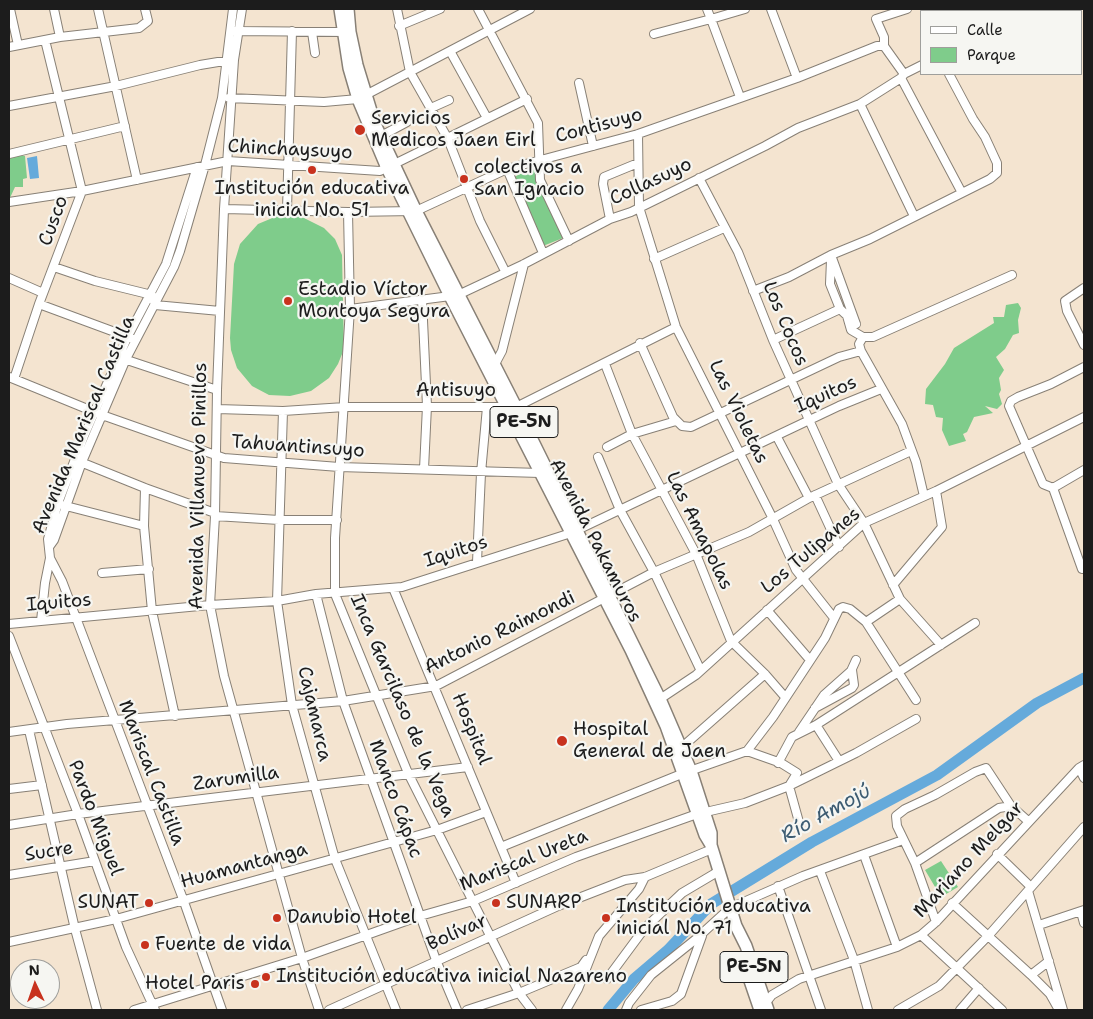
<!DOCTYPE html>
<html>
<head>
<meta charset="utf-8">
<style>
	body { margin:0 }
	#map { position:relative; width:1093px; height:1019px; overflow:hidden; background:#f4e4d0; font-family:"Shantell Sans",sans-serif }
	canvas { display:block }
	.frame { position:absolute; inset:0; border:10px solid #1c1c1c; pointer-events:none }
	.legend { position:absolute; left:920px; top:10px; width:162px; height:65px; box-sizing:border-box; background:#f6f6f2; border:1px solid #9f9f9c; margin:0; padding:6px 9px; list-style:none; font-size:15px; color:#1c1c1c }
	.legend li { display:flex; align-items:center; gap:10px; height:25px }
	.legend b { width:25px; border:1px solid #9f9f9c }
	.north { position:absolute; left:10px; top:959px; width:50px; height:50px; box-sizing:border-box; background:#f6f6f2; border:1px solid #9f9f9c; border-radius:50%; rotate:357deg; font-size:14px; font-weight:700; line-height:20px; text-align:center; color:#1c1c1c }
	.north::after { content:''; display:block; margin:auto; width:18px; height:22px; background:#c8321e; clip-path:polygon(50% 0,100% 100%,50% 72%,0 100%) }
</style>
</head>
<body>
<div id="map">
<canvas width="1093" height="1019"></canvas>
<div class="frame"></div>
<ul class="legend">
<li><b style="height:6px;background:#fff"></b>Calle</li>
<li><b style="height:14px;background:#7fcc8b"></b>Parque</li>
</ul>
<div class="north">N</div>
</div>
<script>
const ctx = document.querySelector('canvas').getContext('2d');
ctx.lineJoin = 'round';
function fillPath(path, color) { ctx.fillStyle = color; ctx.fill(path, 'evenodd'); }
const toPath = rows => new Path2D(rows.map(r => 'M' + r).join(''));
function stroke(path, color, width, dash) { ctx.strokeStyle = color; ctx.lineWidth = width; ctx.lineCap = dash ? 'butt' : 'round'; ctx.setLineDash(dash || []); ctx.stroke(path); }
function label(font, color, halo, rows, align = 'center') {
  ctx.font = font + ' "Shantell Sans",sans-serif'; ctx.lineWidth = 4.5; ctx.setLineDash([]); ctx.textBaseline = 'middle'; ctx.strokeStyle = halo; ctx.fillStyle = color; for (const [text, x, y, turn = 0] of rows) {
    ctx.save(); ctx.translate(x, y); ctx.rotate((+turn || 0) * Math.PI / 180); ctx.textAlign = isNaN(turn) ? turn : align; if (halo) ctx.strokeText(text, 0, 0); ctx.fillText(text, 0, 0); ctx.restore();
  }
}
const green = toPath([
	[21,155,25,156,27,178,23,179,23,187,15,187,9,200,9,158],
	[533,168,563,238,543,246,514,177],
	[282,214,300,216,324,228,335,239,342,255,344,349,338,364,329,378,311,391,290,396,269,395,252,386,237,368,231,350,230,338,234,264,240,244,258,224],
	[1018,303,1021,308,1018,320,1019,333,1013,335,1005,349,996,357,1004,370,999,378,1001,390,999,394,1002,404,997,409,985,406,993,413,974,417,967,432,963,434,966,441,949,446,942,430,943,418,936,417,933,405,925,404,926,389,945,364,954,348,994,323,993,317,1004,317,1006,305],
	[941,861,958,887,941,897,925,870]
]);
const water = toPath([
	[37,156,39,178,30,179,27,158]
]);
const river = toPath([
	[608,1010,634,979,668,950,711,904,812,842,937,775,1037,703,1084,678]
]);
const minor = toPath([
	[10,9,18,45],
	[54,9,60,37],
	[98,9,137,180],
	[242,9,234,60,224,209,217,390,215,516,210,605,224,676,302,958,319,1010],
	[397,9,410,72,448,139,480,221,505,271],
	[478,9,538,123,540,180,569,241],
	[771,9,797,78],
	[399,26,440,9],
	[235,31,348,32],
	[312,32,315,53],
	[654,34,711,19,707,9],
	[884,46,884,37,876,19,907,9],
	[9,47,60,37,139,28,148,21,145,9],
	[450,51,487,118],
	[901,78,962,193],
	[579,83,593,146],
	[740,97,711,19,745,9],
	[229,98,324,102,358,99,530,9],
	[860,104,914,216],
	[9,106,116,86,200,65,230,60],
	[431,108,449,100],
	[638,134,639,207,676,327,772,517,796,570,834,618],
	[381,136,407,122],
	[9,154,125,126],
	[197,167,166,264,128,336,84,436,58,503,48,539,50,558,62,581,183,899,222,1010],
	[507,169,543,253],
	[699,178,738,252,773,340,838,484,864,523,900,599,941,645],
	[9,202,82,191,228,161,380,171,527,99],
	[224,209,348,212,416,211,507,169,638,134,797,78,877,46,884,46,904,74],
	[287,210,292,31],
	[348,212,350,309,335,538,335,594,408,773,519,993,532,1010],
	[610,219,603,184,604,177,638,163],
	[831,255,856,324],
	[654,259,724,228],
	[831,260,830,284,840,309],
	[54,267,95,281,152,295,155,305,220,311],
	[9,278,43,293],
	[1084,288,1065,301,1067,311,1084,345],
	[753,291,789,277,831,255,870,239,990,179,997,173,997,163,985,137,973,119,949,74],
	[422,299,427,406,424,469],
	[39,304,131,338],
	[350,309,458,295,524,264,610,219,631,212,765,146,798,128,860,104,901,78,904,74,922,65],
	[847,316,851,330,863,337,873,337,1012,275],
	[863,337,859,344,861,351,902,424,916,462,924,496],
	[773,340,840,309,856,324],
	[640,343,673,417,682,426,691,427,839,357,861,351],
	[121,358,217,390],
	[605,364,632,434,696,554,731,641,765,674,785,697],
	[494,366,502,351,524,264],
	[1084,367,1051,384,1018,397,1011,401,1009,406,1043,484,1053,488,1084,470],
	[9,377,102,415,224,458,339,467,540,473],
	[14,379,39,304,82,191,45,40],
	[217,409,283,411,345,407,516,407,676,327],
	[283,411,277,601,292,705,335,859,396,1010],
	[777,437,809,498],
	[607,447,632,434,676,421],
	[598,457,620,510,654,572,700,669],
	[78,461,145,488,215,513],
	[145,488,144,526,152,611,175,716],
	[1053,488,1082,569],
	[815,495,839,547],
	[62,505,144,526],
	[215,516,279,520,337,520],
	[49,547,54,540,82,462,126,359,174,267,180,251,205,165,222,98,233,9],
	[477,562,481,473,487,407],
	[102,573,149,569],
	[893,585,942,527,936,491],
	[393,588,516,883],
	[316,594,343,701,436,960,457,1010],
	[767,610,810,660],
	[41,621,45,583,50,558],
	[866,622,900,599],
	[9,624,210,605,277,601,316,594,402,587,571,533,839,406,881,389],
	[9,636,78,814,126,947,155,1010],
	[660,699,696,675,864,523,936,491,1084,417],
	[815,708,852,688,854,685,852,670],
	[816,725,839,761],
	[29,730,75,929,97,1010],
	[9,732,67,724,343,701,436,686,654,572,749,532,809,498,911,451],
	[799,732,824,695,851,671,856,660],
	[681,748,765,674],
	[747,751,781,763,797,773,789,786,799,822],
	[778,763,792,737,816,725,975,623],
	[1079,768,1084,778],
	[9,789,42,785],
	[9,825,78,814,468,767],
	[501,847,684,773,747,751,773,717,825,638,839,609,843,607,850,609,866,622,916,700],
	[997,854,1031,887],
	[864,855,897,947],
	[915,863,999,808,1011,806,1028,821],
	[820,871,854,960,868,1010],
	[9,875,95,861],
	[778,886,821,1010],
	[1028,891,1063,1010],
	[952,903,1031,975,1050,994,1059,1010],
	[1081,912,1084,923],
	[936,922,915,863,897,826,896,816,905,809,935,795,975,772,986,768,1011,806],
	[1039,925,1084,910],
	[921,935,1002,1010],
	[9,942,116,919,437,830,486,812],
	[1031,975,1049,961],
	[607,979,644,929,682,893,719,871],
	[764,1005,772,995,799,979,897,947,921,935,936,922,1079,768,1084,765],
	[134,1010,302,958,420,916,473,901,576,857,697,814,745,803,789,786,856,753,916,719],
	[329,1010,558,906,625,880,645,877,712,849],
	[467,1010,519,993,581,967,586,960],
	[566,1010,578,989,599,936,639,889,645,877],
	[626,1010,629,1003,651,975,696,939,730,908,803,876,903,840],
	[641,1010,672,1001,681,994,702,936],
	[898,1010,939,986,989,935,1084,827],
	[960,1010,979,988]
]);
const highway = toPath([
	[340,9,349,68,358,99,387,168,450,296,631,650,666,726,705,835,711,845,711,833,691,771,660,699,516,407,416,211,375,124,357,65,350,32,348,9],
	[711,845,736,926,746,946,768,1010],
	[746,969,760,1010]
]);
const markers = [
	[360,130,6,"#c8321e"],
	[312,170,5,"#c8321e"],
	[464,179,5,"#c8321e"],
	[288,301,5,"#c8321e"],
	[562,741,6,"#c8321e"],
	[149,903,5,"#c8321e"],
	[496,903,5,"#c8321e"],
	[277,918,5,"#c8321e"],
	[606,918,5,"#c8321e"],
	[145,945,5,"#c8321e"],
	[266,977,5,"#c8321e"],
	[255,984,5,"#c8321e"]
];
const shields = [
	[524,422,68],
	[754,967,68]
];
const shieldNames = [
	["PE-5N",524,422],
	["PE-5N",754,967]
];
const poiNames = [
	["Servicios",371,119],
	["Medicos Jaen Eirl",371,141],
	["colectivos a",474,168],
	["San Ignacio",474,190],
	["Institución educativa",312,189,"center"],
	["inicial No. 51",312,211,"center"],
	["Estadio Víctor",298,290],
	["Montoya Segura",298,312],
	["Hospital",573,730],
	["General de Jaen",573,752],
	["SUNAT",139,903,"right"],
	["SUNARP",506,903],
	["Institución educativa",616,907],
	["inicial No. 71",616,929],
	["Danubio Hotel",287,918],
	["Fuente de vida",155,945],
	["Institución educativa inicial Nazareno",276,977],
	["Hotel Paris",245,984,"right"]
];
const streetNames = [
	["Contisuyo",599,126,-15],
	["Chinchaysuyo",290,150,3],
	["Collasuyo",651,182,-25],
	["Cusco",54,221,-70],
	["Los Cocos",785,324,67],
	["Antisuyo",456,391],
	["Iquitos",826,395,-24],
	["Las Violetas",738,412,64],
	["Avenida Mariscal Castilla",84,425,-67],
	["Tahuantinsuyo",298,447,4],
	["Avenida Villanuevo Pinillos",199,486,-89],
	["Las Amapolas",699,531,64],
	["Avenida Pakamuros",595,541,63],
	["Los Tulipanes",811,551,-40],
	["Iquitos",456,552,-18],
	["Iquitos",59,603,-5],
	["Antonio Raimondi",500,633,-26],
	["Inca Garcilaso de la Vega",402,706,67],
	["Cajamarca",314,714,77],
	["Hospital",471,729,68],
	["Mariscal Castilla",151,773,69],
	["Zarumilla",236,779,-8],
	["Manco Cápac",395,799,70],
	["Pardo Miguel",95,818,69],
	["Sucre",49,852,-9],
	["Mariano Melgar",969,860,-47],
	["Mariscal Ureta",524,861,-22],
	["Huamantanga",244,866,-15],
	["Bolívar",457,933,-24]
];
const waterNames = [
	["Río Amojú",826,814,-29]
];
fillPath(green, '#7fcc8b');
fillPath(water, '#65aadb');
stroke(river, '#65aadb', 11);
stroke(minor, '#888076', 10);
stroke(highway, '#888076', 14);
stroke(minor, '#fff', 8);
stroke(highway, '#fff', 11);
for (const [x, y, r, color] of markers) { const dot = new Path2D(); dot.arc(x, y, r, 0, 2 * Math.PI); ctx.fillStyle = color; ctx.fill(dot); stroke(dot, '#f6f6f2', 2); }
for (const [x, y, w] of shields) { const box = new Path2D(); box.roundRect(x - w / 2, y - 15.5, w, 31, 4); ctx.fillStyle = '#f6f6f2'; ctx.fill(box); stroke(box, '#1c1c1c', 1); }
label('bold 18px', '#1c1c1c', null, shieldNames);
label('19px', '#1c1c1c', '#f6f6f2', poiNames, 'left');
label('19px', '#1c1c1c', '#f6f6f2', streetNames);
label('italic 20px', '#3d5c72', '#f6f6f2', waterNames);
</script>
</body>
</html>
